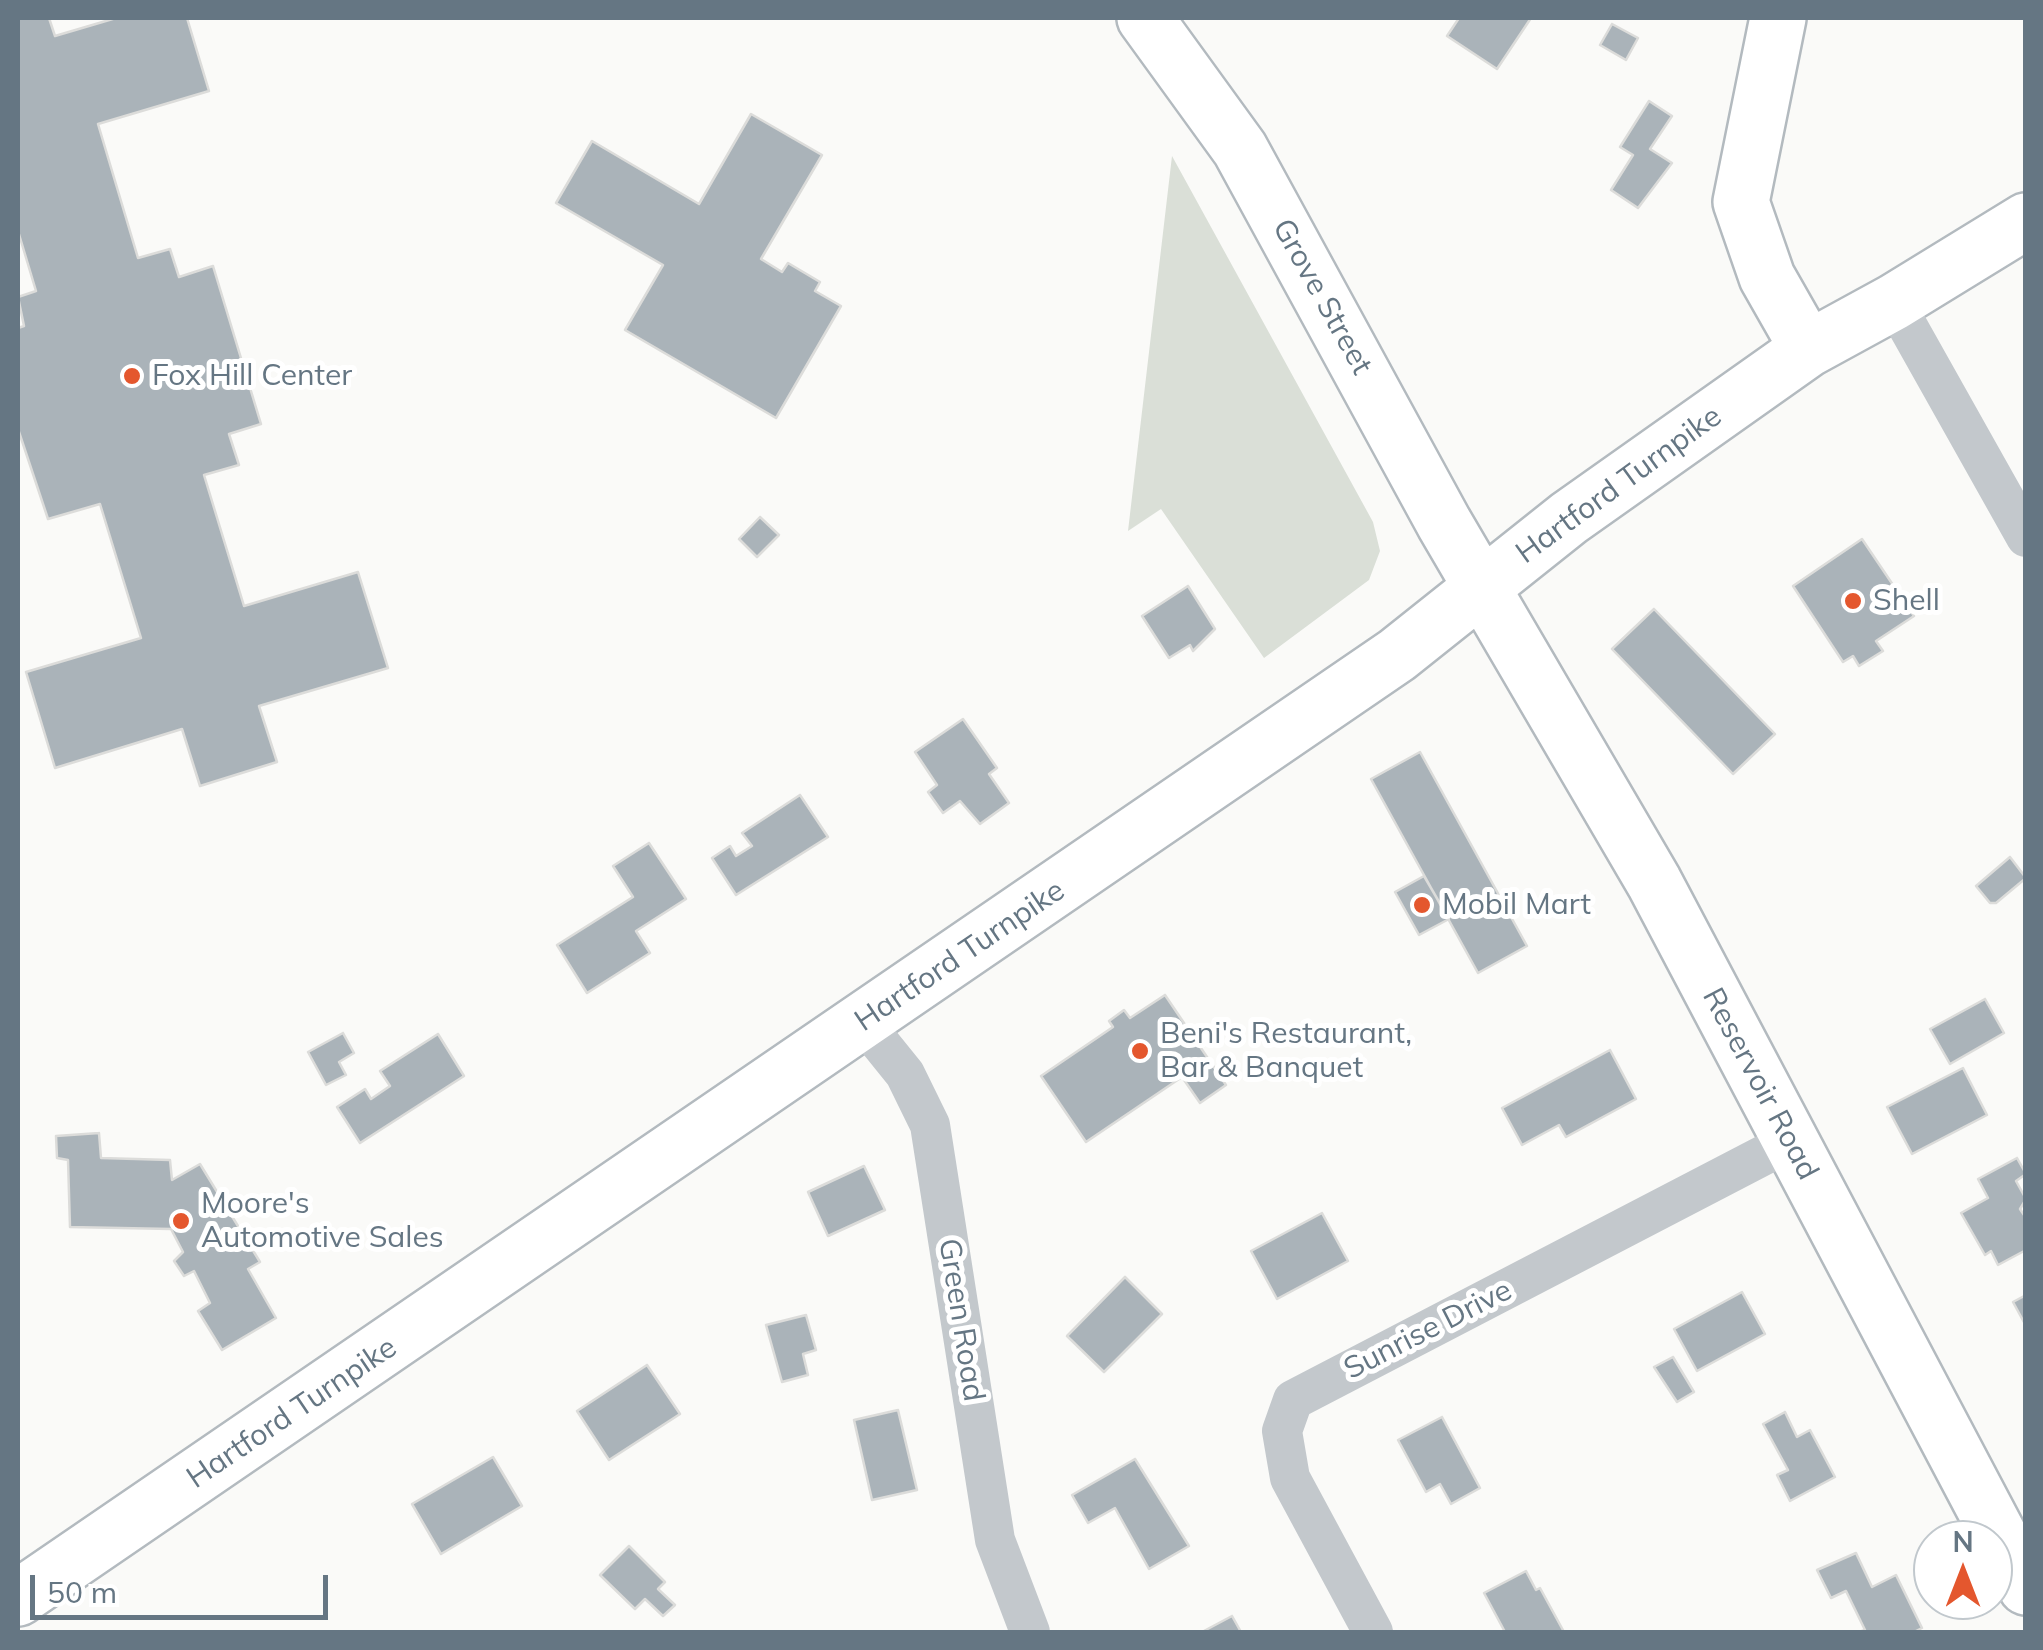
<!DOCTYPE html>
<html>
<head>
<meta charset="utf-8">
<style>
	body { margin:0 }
	#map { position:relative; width:2043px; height:1650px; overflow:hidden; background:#fafaf8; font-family:Mulish,sans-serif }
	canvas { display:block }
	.frame { position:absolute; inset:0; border:20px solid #657683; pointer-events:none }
	.north { position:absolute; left:1913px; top:1520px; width:100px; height:100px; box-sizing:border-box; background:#fff; border:2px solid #c1c8cd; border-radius:50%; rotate:0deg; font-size:28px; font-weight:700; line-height:40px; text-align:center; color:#657683 }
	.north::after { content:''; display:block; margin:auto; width:35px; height:45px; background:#e4572e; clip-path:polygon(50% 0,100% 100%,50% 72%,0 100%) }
	.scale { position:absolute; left:30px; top:1575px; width:298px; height:45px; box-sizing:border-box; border:5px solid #657683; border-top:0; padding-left:12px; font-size:30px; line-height:35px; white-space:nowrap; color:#657683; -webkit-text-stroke:8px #fff; paint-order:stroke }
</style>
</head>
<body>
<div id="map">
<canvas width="2043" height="1650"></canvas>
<div class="frame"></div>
<div class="north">N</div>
<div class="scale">50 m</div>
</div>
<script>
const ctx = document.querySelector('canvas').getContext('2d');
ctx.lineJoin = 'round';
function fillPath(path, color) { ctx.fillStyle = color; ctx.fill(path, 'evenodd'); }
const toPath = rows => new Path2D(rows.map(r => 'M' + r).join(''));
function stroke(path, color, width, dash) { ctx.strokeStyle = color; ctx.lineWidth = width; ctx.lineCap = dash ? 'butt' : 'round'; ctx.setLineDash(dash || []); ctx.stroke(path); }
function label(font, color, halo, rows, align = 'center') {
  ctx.font = font + ' Mulish,sans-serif'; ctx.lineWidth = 10; ctx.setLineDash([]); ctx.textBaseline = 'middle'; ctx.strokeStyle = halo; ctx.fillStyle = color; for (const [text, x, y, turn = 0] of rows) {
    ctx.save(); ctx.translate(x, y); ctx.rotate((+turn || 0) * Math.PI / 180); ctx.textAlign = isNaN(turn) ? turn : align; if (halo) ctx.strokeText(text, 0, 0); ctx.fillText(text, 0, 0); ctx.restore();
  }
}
const green = toPath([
	[1172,156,1373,522,1380,551,1369,580,1264,658,1161,509,1128,531]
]);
const building = toPath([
	[18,18,49,18,55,36,116,18,187,18,209,91,98,124,138,258,170,249,179,277,213,266,261,424,229,434,239,465,204,475,244,606,358,572,388,668,259,706,277,762,200,786,182,729,55,768,26,672,141,638,100,504,48,519,18,429,18,328,24,326,18,297,36,291,18,231,18,18],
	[1459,18,1531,18,1497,69,1447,36,1459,18],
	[1612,24,1638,38,1626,60,1600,45,1612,24],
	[1649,101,1672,116,1650,149,1672,163,1638,208,1611,190,1633,155,1620,147,1649,101],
	[751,114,822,155,761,259,782,272,788,263,820,282,815,291,841,306,776,418,625,330,663,265,556,203,592,141,699,204,751,114],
	[760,517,779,535,757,557,739,539,760,517],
	[1862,539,1914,616,1876,641,1883,651,1859,666,1853,656,1843,662,1793,586,1862,539],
	[1188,586,1215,629,1193,651,1190,645,1169,658,1142,616,1188,586],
	[1654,609,1775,734,1733,774,1612,649,1654,609],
	[963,719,997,768,989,774,1009,803,980,824,960,801,943,813,928,792,937,785,915,752,963,719],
	[1420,752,1527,946,1478,973,1371,779,1420,752],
	[800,795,828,837,736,895,712,858,730,846,736,856,752,846,742,833,800,795],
	[649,843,686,899,636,931,650,953,587,993,557,945,633,897,613,866,649,843],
	[2010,857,2026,878,1996,903,1990,903,1976,886,2010,857],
	[1424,876,1449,919,1419,935,1395,892,1424,876],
	[1165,995,1226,1085,1200,1103,1182,1077,1086,1142,1041,1076,1113,1027,1109,1021,1124,1010,1130,1018,1165,995],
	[1985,999,2004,1033,1950,1064,1930,1029,1985,999],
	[343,1033,354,1053,339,1062,346,1075,326,1085,308,1052,343,1033],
	[438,1034,464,1076,360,1143,337,1107,365,1089,371,1099,390,1086,380,1071,438,1034],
	[1610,1050,1636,1099,1566,1137,1559,1125,1522,1145,1502,1108,1610,1050],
	[1963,1068,1987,1115,1912,1154,1887,1107,1963,1068],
	[99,1133,101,1158,170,1160,172,1180,200,1164,260,1262,248,1269,276,1318,222,1350,198,1311,210,1303,194,1271,184,1276,174,1261,183,1252,171,1229,70,1227,68,1160,57,1158,56,1136,99,1133],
	[2017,1158,2026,1174,2016,1181,2026,1199,2020,1209,2026,1218,2026,1250,1998,1265,1991,1251,1985,1255,1961,1213,1988,1198,1978,1179,2017,1158],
	[864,1166,885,1210,828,1236,808,1192,864,1166],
	[1322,1213,1348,1261,1277,1299,1251,1251,1322,1213],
	[1125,1277,1162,1314,1104,1372,1067,1336,1125,1277],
	[1742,1292,1765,1334,1697,1371,1674,1329,1742,1292],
	[2026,1295,2026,1326,2013,1302,2026,1295],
	[806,1315,816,1350,803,1354,808,1375,782,1382,766,1325,806,1315],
	[1673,1357,1694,1392,1677,1402,1654,1367,1673,1357],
	[647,1365,680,1414,609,1460,577,1411,647,1365],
	[898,1410,917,1490,872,1500,854,1420,898,1410],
	[1785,1412,1797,1437,1810,1430,1835,1477,1790,1501,1777,1475,1788,1470,1763,1424,1785,1412],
	[1442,1417,1480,1488,1451,1504,1440,1484,1426,1492,1398,1440,1442,1417],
	[493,1457,522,1506,441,1554,412,1504,493,1457],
	[1135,1459,1189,1546,1149,1569,1115,1508,1088,1523,1072,1495,1135,1459],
	[629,1546,665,1582,658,1589,675,1605,663,1616,645,1599,635,1609,600,1575,629,1546],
	[1856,1553,1872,1587,1896,1575,1922,1628,1914,1632,1859,1632,1865,1630,1846,1591,1831,1598,1817,1570,1856,1553],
	[1526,1571,1536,1590,1540,1588,1564,1632,1505,1632,1484,1593,1526,1571],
	[1232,1616,1241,1632,1202,1632,1232,1616]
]);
const street = toPath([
	[1894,302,2026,537],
	[863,1022,905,1074,930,1125,995,1540,1030,1632],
	[1373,1632,1290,1478,1282,1431,1293,1400,1791,1141]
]);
const secondary = toPath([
	[1145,18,1240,149,1444,523,1654,882,2026,1587],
	[1778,18,1741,202,1767,277,1808,349],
	[18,1598,1397,655,1569,518,1808,349,1894,302,2026,221]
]);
const markers = [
	[132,376,10,"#e4572e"],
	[1853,601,10,"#e4572e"],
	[1422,905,10,"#e4572e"],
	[1140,1051,10,"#e4572e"],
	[181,1221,10,"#e4572e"]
];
const streetNames = [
	["Grove Street",1322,297,61],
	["Hartford Turnpike",1619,485,-36],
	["Hartford Turnpike",960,956,-34],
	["Reservoir Road",1760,1084,62],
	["Green Road",961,1320,81],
	["Sunrise Drive",1428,1330,-27],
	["Hartford Turnpike",292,1413,-34]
];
const poiNames = [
	["Fox Hill Center",152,376],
	["Shell",1873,601],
	["Mobil Mart",1442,905],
	["Beni's Restaurant,",1160,1034],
	["Bar & Banquet",1160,1068],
	["Moore's",201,1204],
	["Automotive Sales",201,1238]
];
fillPath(green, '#dadfd7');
fillPath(building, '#aab3b9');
stroke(building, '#dcdcda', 2.5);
stroke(secondary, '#b3babf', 60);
stroke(street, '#c3c8cc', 40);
stroke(secondary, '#fff', 55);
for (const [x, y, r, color] of markers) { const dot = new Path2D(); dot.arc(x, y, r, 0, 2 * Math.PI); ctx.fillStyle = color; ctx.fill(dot); stroke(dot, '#fff', 4); }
label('30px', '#657683', '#fff', streetNames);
label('30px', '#657683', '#fff', poiNames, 'left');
</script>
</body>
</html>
